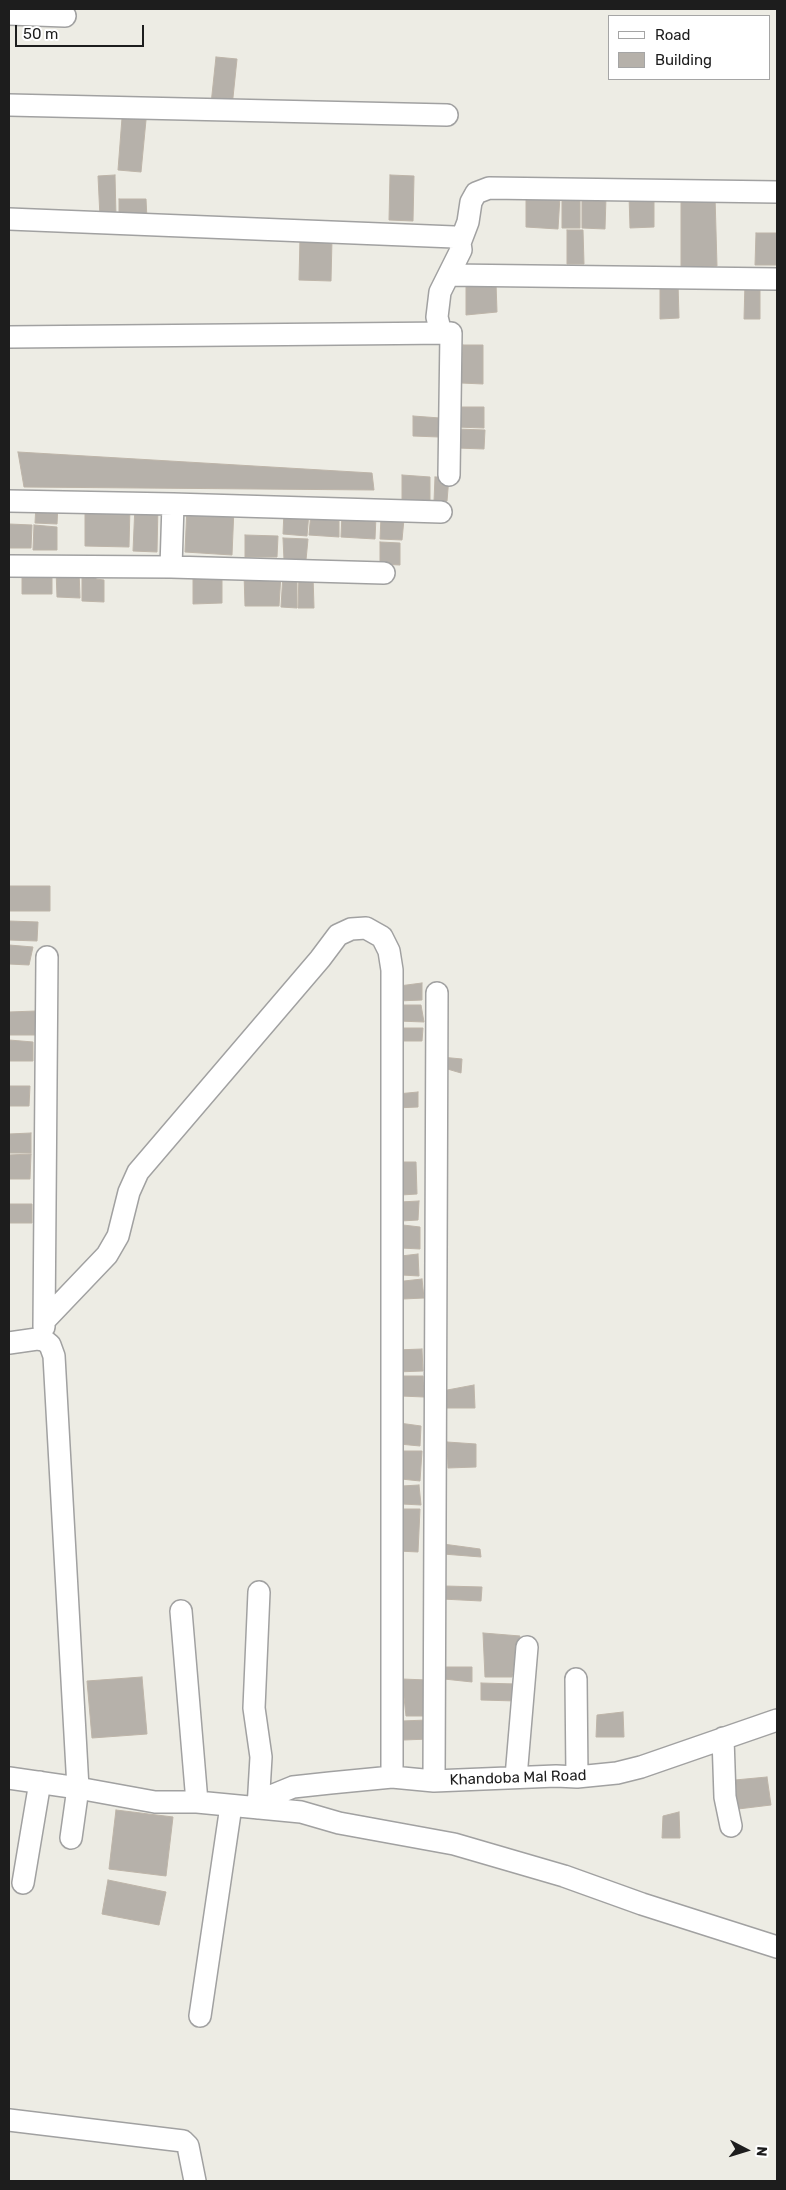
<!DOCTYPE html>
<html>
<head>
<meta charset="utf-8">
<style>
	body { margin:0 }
	#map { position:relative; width:786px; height:2190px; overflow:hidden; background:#edece4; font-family:Rubik,sans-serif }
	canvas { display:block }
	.frame { position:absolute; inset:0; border:10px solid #1d1d1d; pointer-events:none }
	.legend { position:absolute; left:608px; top:15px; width:162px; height:65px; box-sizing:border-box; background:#fff; border:1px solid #a5a5a5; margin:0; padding:6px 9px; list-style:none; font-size:15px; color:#1d1d1d }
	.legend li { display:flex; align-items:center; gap:10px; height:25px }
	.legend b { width:25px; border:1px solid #a5a5a5 }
	.north { position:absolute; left:721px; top:2125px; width:50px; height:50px; -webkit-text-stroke:4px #fff; paint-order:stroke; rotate:95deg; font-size:14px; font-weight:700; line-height:20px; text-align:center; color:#1d1d1d }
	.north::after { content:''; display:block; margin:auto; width:18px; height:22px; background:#1d1d1d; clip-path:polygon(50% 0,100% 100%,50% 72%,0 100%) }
	.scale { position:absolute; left:15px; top:25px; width:129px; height:22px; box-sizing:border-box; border:2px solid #1d1d1d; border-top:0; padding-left:6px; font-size:15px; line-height:18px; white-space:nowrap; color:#1d1d1d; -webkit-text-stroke:4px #fff; paint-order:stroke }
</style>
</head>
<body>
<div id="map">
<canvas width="786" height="2190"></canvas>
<div class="frame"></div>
<ul class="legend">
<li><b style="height:6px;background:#fff"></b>Road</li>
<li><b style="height:14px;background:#b6b1aa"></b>Building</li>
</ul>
<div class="north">N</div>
<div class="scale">50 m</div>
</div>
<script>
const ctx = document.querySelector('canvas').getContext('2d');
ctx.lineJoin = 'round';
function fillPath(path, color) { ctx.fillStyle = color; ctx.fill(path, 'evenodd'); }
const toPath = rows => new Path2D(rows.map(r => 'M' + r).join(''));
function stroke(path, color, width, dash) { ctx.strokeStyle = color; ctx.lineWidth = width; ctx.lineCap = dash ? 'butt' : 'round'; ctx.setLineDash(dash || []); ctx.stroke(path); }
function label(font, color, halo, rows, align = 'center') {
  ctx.font = font + ' Rubik,sans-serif'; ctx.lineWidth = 4; ctx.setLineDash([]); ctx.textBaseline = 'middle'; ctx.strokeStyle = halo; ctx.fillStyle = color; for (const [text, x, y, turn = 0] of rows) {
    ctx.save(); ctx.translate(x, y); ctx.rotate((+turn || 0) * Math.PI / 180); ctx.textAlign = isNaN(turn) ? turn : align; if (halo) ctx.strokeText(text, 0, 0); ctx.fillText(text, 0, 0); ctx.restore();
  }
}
const building = toPath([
	[216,57,237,59,232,107,211,104,216,57],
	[122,118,146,120,141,172,118,170,122,118],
	[115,175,116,216,100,217,98,176,115,175],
	[390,175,414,176,413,221,389,220,390,175],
	[526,195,560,196,558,229,526,227,526,195],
	[629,195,654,195,654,227,630,228,629,195],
	[582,196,606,197,605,229,582,228,582,196],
	[681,196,715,196,717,266,681,267,681,196],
	[562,197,580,197,580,228,562,228,562,197],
	[119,199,146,199,147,219,119,219,119,199],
	[567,230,583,230,584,264,567,264,567,230],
	[756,233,777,233,777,265,755,265,756,233],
	[300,238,332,239,331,281,299,280,300,238],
	[496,283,497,312,466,315,466,285,496,283],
	[678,283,679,318,660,319,660,284,678,283],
	[745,283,760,283,760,319,744,319,745,283],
	[463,345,483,345,483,384,461,383,463,345],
	[456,407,484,407,484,428,456,427,456,407],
	[413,416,440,418,439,437,413,436,413,416],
	[457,429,485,430,484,449,457,448,457,429],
	[18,452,372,473,374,490,24,487,18,452],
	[402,475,430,477,430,503,402,501,402,475],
	[435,477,449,477,447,501,434,501,435,477],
	[36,504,58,504,57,524,35,523,36,504],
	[135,505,158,506,157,552,133,551,135,505],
	[85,506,130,507,129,547,85,546,85,506],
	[187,507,234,508,232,555,185,552,187,507],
	[284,511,309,512,307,536,283,534,284,511],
	[311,512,339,513,339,537,309,535,311,512],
	[342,514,376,516,375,539,341,537,342,514],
	[381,517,404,519,402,540,380,539,381,517],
	[9,524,32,525,31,548,9,548,9,524],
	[34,525,57,527,57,550,33,550,34,525],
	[245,535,278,536,277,557,245,557,245,535],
	[283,538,308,539,306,560,284,560,283,538],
	[380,542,400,543,400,565,380,564,380,542],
	[22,568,52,569,52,594,22,594,22,568],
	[56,570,79,570,80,598,57,597,56,570],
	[193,573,222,574,222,603,193,604,193,573],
	[244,573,281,574,279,606,245,606,244,573],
	[82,574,96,574,96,579,104,580,104,602,82,601,82,574],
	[283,574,297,575,297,608,281,607,283,574],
	[299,574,313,575,314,608,298,608,299,574],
	[9,886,50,886,50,911,9,911,9,886],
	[9,921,38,922,37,941,9,940,9,921],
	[9,945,33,947,29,965,9,964,9,945],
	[422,983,422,1000,398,1001,399,986,422,983],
	[401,1005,421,1005,424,1022,398,1021,401,1005],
	[36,1011,36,1035,9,1035,9,1012,36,1011],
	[400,1028,423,1028,422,1041,401,1041,400,1028],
	[9,1040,33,1042,33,1061,9,1061,9,1040],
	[441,1057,462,1059,461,1073,444,1068,441,1057],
	[9,1086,30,1086,29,1106,9,1106,9,1086],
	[418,1092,418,1107,395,1108,397,1094,418,1092],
	[31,1133,31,1153,9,1153,9,1134,31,1133],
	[31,1154,30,1179,9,1179,9,1155,31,1154],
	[402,1162,416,1162,417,1194,401,1195,402,1162],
	[419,1201,418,1220,401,1221,400,1202,419,1201],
	[9,1204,32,1204,32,1223,9,1223,9,1204],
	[403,1225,420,1227,420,1249,401,1248,403,1225],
	[418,1254,419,1276,402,1275,401,1256,418,1254],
	[422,1279,424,1298,403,1299,404,1281,422,1279],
	[422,1349,423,1371,396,1372,396,1350,422,1349],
	[401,1376,423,1376,424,1397,401,1396,401,1376],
	[474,1385,475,1408,443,1408,442,1391,474,1385],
	[399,1423,421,1426,420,1446,399,1444,399,1423],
	[447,1442,476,1444,476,1467,448,1468,447,1442],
	[400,1451,422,1451,420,1481,401,1479,400,1451],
	[419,1485,421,1505,402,1504,402,1486,419,1485],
	[400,1509,420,1509,418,1552,398,1551,400,1509],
	[443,1544,480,1549,481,1557,443,1554,443,1544],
	[445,1586,482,1587,481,1601,442,1599,445,1586],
	[483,1633,520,1636,512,1677,485,1677,483,1633],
	[445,1667,472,1667,472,1682,444,1679,445,1667],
	[142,1677,147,1734,92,1738,87,1681,142,1677],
	[402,1679,427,1680,426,1716,406,1716,402,1679],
	[481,1683,516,1684,516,1701,481,1700,481,1683],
	[623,1712,624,1737,596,1737,597,1715,623,1712],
	[427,1720,429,1739,404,1740,402,1721,427,1720],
	[767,1777,771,1805,738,1809,735,1780,767,1777],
	[116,1810,173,1817,166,1876,109,1869,116,1810],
	[679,1812,680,1838,662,1838,663,1816,679,1812],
	[108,1880,166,1892,159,1925,102,1914,108,1880]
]);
const minor = toPath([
	[9,14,65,16],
	[9,105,447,115],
	[9,219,454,237,460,243,461,250,440,292,437,317,441,333],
	[460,243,468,222,471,202,476,193,489,188,777,192],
	[449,275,777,279],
	[9,337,451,333,449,475],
	[9,501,173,504,171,567,9,566],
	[173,504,441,512],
	[171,567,384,573],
	[45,1320,107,1255,118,1236,129,1192,138,1172,320,959,338,935,351,929,366,928,382,937,389,951,392,970,392,1777],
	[44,1327,47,957],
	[9,1343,37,1339,44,1340,50,1345,54,1356,78,1788,71,1838],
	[181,1611,197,1802],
	[576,1679,577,1777],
	[723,1738,725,1797,731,1826],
	[516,1777,527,1647],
	[9,1778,78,1788,155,1802,197,1802,301,1812,339,1823,454,1844,564,1876,642,1904,777,1947],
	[434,1781,437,993],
	[258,1808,266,1798,293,1787,330,1783,392,1777,434,1781,556,1776,577,1777,617,1773,641,1767,777,1720],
	[258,1808,261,1757,254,1708,259,1592],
	[23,1883,40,1782],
	[200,2016,231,1806],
	[9,2120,183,2141,188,2146,195,2181]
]);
const streetNames = [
	["Khandoba Mal Road",518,1778,-2]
];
fillPath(building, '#b6b1aa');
stroke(building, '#bdb4a8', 1);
stroke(minor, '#a1a1a1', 24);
stroke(minor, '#fff', 21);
label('15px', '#1d1d1d', '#fff', streetNames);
</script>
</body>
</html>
